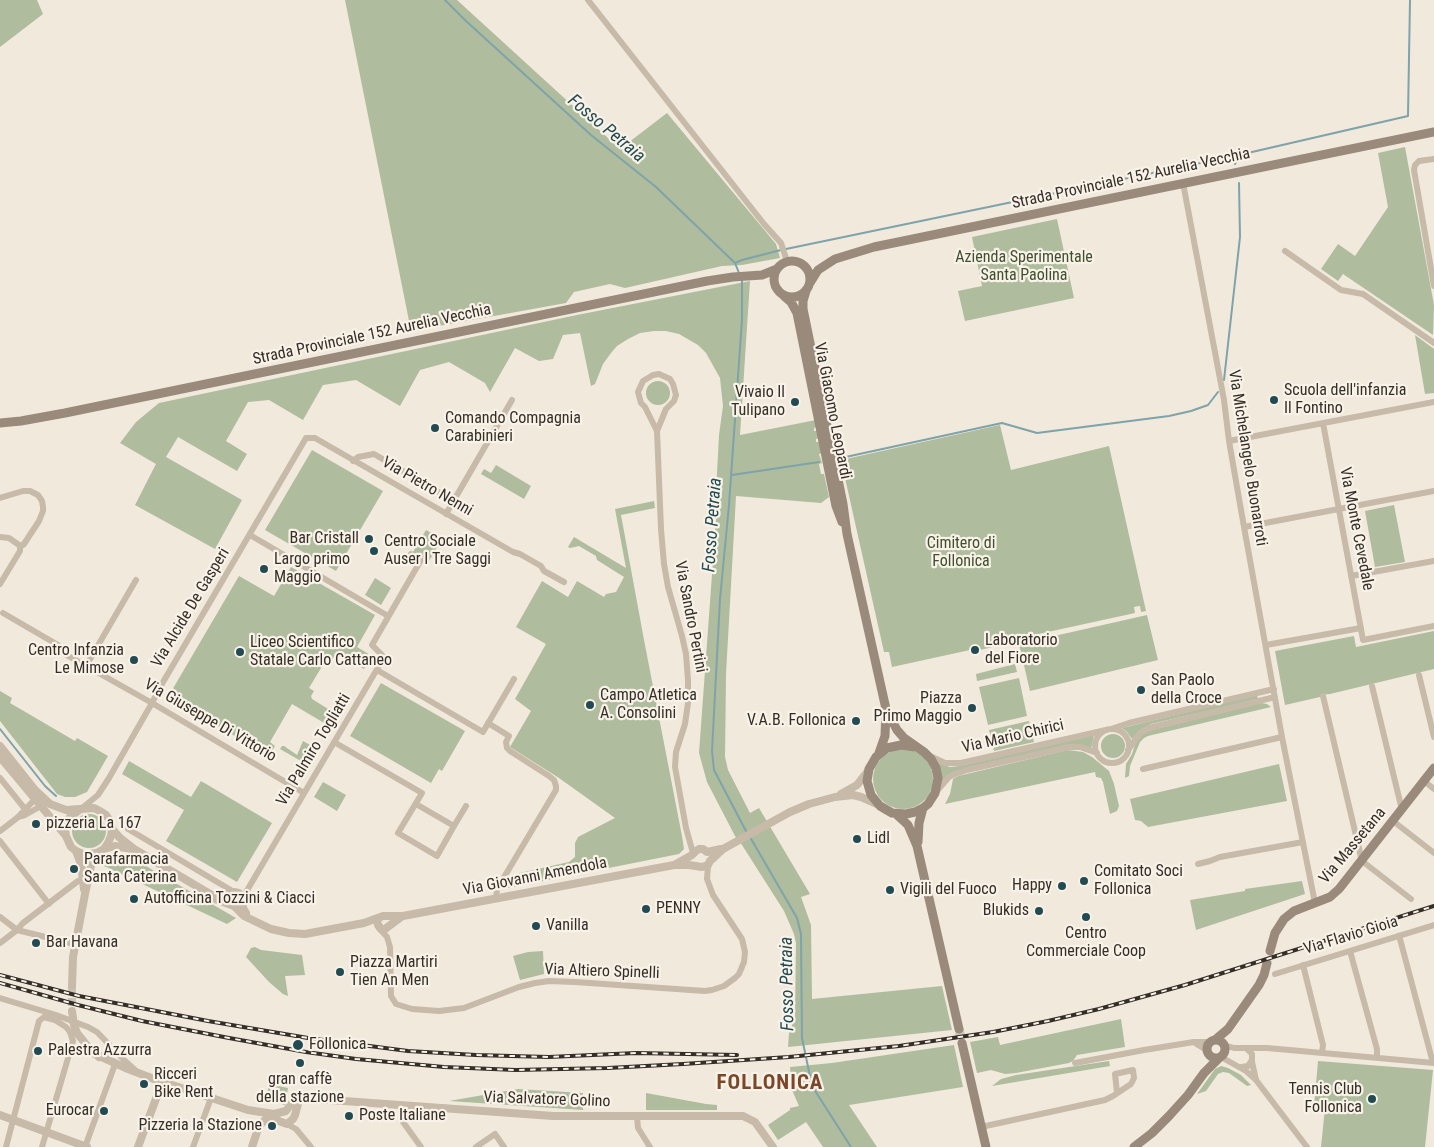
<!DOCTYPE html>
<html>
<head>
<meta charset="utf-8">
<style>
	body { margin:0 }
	canvas { display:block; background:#f0e9dc }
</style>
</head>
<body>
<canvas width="1434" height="1147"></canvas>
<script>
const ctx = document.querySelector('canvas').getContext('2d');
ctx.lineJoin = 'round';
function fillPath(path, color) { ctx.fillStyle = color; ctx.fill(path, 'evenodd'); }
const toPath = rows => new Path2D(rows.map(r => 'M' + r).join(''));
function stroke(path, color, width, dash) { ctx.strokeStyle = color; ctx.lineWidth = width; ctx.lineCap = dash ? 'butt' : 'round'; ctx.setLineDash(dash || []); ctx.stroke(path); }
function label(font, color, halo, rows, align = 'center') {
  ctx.font = font + ' "Roboto Condensed",sans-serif'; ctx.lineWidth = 4.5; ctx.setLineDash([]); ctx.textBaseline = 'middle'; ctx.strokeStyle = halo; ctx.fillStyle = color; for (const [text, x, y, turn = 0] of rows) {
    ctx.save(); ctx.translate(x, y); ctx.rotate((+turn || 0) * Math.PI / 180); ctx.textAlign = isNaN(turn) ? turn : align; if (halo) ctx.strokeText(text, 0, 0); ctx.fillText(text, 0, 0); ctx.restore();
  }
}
const green = toPath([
	[0,0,37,0,43,14,0,47],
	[345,0,457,0,620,149,667,113,776,244,780,258,742,265,722,266,625,288,610,284,574,292,566,303,411,331],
	[1405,147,1434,305,1433,335,1343,274,1338,281,1321,269,1338,244,1355,256,1388,207,1378,153],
	[1057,219,1074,298,965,321,958,291,982,286,972,237],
	[750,281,740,435,816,420,817,427,814,428,814,431,818,431,819,438,816,439,816,442,820,442,822,453,819,454,822,463,819,464,821,474,824,474,829,497,821,503,736,496,726,674,725,757,728,770,750,813,759,808,810,894,801,897,811,925,812,999,942,986,952,1030,788,1047,789,1033,795,1018,796,943,794,934,784,911,742,845,735,836,707,782,699,753,717,506,716,492,719,435,723,406,720,378,706,353,698,345,679,334,666,331,654,331,640,333,628,339,617,346,611,353,603,364,595,384,591,386,580,333,563,335,553,359,539,361,515,348,490,392,485,383,449,362,420,370,400,406,356,380,323,385,303,420,269,400,248,402,226,441,247,454,237,471,178,437,166,457,242,500,215,549,135,505,156,464,120,443,136,422,159,403,577,315],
	[1415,335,1434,349,1434,393,1425,394],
	'646 393a12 12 0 1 1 24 0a12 12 0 1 1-24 0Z',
	[1000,425,1011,470,1109,446,1146,611,1141,612,1140,606,1139,606,1134,607,1135,613,1011,640,1011,643,997,646,971,652,970,650,892,667,889,652,884,652,841,460],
	[312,450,383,491,336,571,265,530],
	[496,465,531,486,524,499,481,474,484,469,491,473],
	[654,501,655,508,621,515,644,640,682,836,684,849,679,854,508,888,506,887,508,882,520,873,569,862,575,857,575,843,578,837,615,818,559,778,510,747,531,711,515,699,546,644,516,627,542,581,568,597,577,581,604,597,606,594,616,592,624,577,597,560,596,556,579,546,570,548,568,547,574,537,626,568,615,509],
	[1394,505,1405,562,1375,567,1365,511],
	[426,530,442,539,429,561,413,552],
	[291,567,375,615,357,647,372,656,364,669,338,654,335,655,332,660,327,658,309,688,314,691,311,696,312,699,338,715,331,727,292,704,270,742,275,746,269,756,168,697,239,576,274,596],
	[375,578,391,588,381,605,365,595],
	[1147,615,1158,660,1030,691,1019,644],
	[1434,631,1434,669,1330,694,1320,695,1320,697,1285,705,1275,651,1354,636,1356,647],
	[1015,664,1017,672,977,681,976,674],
	[1019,678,1027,716,988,725,979,687],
	[381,683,465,731,442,771,439,769,431,783,350,736],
	[0,691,12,698,10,703,75,741,77,738,108,756,87,792,75,797,65,797,57,794,0,721],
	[1257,695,1258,699,1151,724,1140,730,1132,739,1127,732,1122,728],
	[1261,703,1267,704,1271,707,1148,736,1144,738,1140,742,1130,766,1129,776,1125,778,1126,764,1132,754,1135,744,1140,736,1148,731],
	[1029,721,1034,742,994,751,989,730],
	'1101 746a12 12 0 1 1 24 0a12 12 0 1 1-24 0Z',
	[1094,735,1091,749,1080,745,1066,745,964,769,942,781,938,763,950,767,960,766],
	[303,741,312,746,313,745,318,748,308,765,280,749,282,746,284,746,297,755],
	'873 779a30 30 0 1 1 60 0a30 30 0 1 1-60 0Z',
	[1068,750,1083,752,1092,757,1109,771,1114,784,1119,806,1117,811,1110,814,1103,782,1101,778,1096,777,1095,772,945,804,950,794,953,779,958,776],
	[129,761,191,797,201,781,272,823,237,882,166,841,184,810,122,774],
	[1279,764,1287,801,1148,827,1141,821,1135,820,1130,799],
	[323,782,346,795,337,811,314,797],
	'72 831a17 17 0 1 1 34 0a17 17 0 1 1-34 0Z',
	[124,855,132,858,236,918,227,924,102,865,105,860,110,857],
	[1302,881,1305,894,1196,930,1190,900,1245,891,1245,889],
	[255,947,261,950,302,955,305,975,285,976,288,996,283,994,269,982,246,957,251,948],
	[543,951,544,974,520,980,513,956,528,952],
	[1121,1019,1125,1047,1077,1055,1073,1061,1069,1063,1016,1073,1005,1074,991,1070,977,1073,970,1042,998,1037,1000,1045],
	[954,1045,963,1087,849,1105,877,1147,823,1147,806,1122,778,1140,768,1125,790,1110,790,1108,799,1106,792,1090,790,1067,832,1063],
	[1109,1061,1110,1066,992,1086,1001,1079,1016,1075],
	[1318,1061,1433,1070,1425,1147,1321,1147,1325,1108,1314,1107],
	[1221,1066,1228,1068,1241,1075,1251,1085,1247,1086,1229,1073,1223,1072,1218,1074,1206,1091,1197,1094,1215,1069],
	[269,1084,288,1088,285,1105,266,1100],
	[518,1089,583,1093,583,1110,449,1101],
	[646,1093,706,1104,717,1105,717,1110,646,1110]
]);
const stream = toPath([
	[445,0,466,21,591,135,656,187,735,263,739,273],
	[1235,164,1239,155,1408,116,1410,0],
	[786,249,1239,155],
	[735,263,742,260,781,250],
	[742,280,742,319,729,505,720,599,712,751,714,770,747,833],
	[1224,380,1240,237,1239,183],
	[841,458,1002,423,1037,433,1169,416,1191,411,1208,405,1218,392],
	[732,475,819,462],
	[0,729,45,786,56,796],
	[750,837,797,918,801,934,802,1038,812,1086,851,1147]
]);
const tertiaryTunnel = toPath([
	[72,986,72,1011]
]);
const secondaryTunnel = toPath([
	[959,1029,962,1043]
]);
const minor = toPath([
	[588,0,764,224,781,243,787,261],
	[1434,159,1419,161,1415,165,1414,170,1434,286],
	[1183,183,1224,400,1229,441,1244,527,1282,737,1315,903],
	[1285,251,1341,290,1363,294,1434,343],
	[1323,423,1363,640,1434,626],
	[657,431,666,409,674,401,676,395,673,384,670,379,659,374,653,375,643,381,638,392,641,403,645,407,657,431,661,529,664,564,668,587,682,636,686,654,688,680,688,703,685,724,676,752,675,767,686,828,693,853],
	[1229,441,1434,402],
	[353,461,358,457,374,454,454,501],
	[0,498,23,491,30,491,38,495,42,501,43,507,43,511,39,521,24,544,20,547,20,551,0,584],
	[446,514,512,400],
	[1244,527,1434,491],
	[250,535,388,616],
	[0,537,9,538,19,545,20,547],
	[1351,576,1434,561],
	[3,613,58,645,56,649,152,703,304,793],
	[1266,645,1361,628],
	[86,666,136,580],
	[377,670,483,732,514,679],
	[1419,675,1434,737],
	[1372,686,1402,810],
	[1323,696,1362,861,1411,899],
	[488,723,509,736,506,742,507,748,510,751,549,776,554,780,556,786,556,790,497,889,496,898],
	[1111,729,1129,723,1274,689],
	'1095 746a17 17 0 1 1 34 0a17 17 0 1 1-34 0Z',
	[334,742,422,793,398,833,437,856,454,826,416,804],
	[1128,750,1140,733,1149,728,1275,697],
	[930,756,945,763,961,763,1106,730],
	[1143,769,1282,737],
	[0,778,25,809],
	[1424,781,1434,789],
	[936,792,949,777,955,774,967,770,1069,747,1080,747,1097,753],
	[81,809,98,795,109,778,152,703,159,689,306,438,315,438,513,552,520,554,541,566,544,571,564,582],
	[18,817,25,815,41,806],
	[1393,821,1434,853],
	[454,826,466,806],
	[128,829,229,889,233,892],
	[0,831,17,818,38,796],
	[0,841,49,904],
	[1198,864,1210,861,1220,857,1303,842],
	[242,899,383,659,382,655,372,645,421,560,411,554],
	[0,917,17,930,70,943],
	[379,928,387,937,390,947,391,996,396,1004,412,1009,439,1011,464,1008,519,987,535,983,549,981,575,982,705,991,712,990,724,986,735,978,739,974,744,962,745,952,742,939,713,895,707,879,708,865],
	[1398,936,1400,939,1433,1063],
	[0,943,17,930,23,923,78,881,83,879],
	[1350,951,1377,1049,1377,1058],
	[1303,965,1323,1045,1322,1053],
	[1275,974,1434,925],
	[0,998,56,1015,88,1027,97,1032,124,1060,135,1070],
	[1195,1043,1208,1051],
	[1224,1045,1234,1048,1267,1048,1434,1063],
	[1221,1057,1246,1071,1255,1079],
	[1252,1062,1256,1080,1307,1147],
	[1075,1063,1144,1050,1194,1042,1211,1042],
	[1241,1067,1248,1066,1252,1060,1252,1054,1247,1049],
	[637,1117,638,1128,650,1147],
	[403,1122,421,1147],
	[287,1124,296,1129,311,1147],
	[981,1127,1105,1100,1113,1096,1131,1084,1134,1078,1133,1070,1115,1074,1117,1093],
	[6,1147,39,1021,44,1017,55,1020,66,1027,70,1032,73,1041,42,1147],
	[85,1147,114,1067],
	[193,1147,211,1098],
	[476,1147,495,1134,504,1147]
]);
const tertiary = toPath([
	[0,746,35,790,50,804,66,810,94,808,100,811,106,815,110,821,112,829,111,836,108,843,104,849,97,853,90,854,83,854,76,851,71,847,66,836,0,757],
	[841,794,857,785,868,771],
	[112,829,120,838,134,849,210,894,215,899,234,906,244,916,271,929,289,933,305,934,364,923,383,916,403,916,674,865,689,865,702,867,708,865,710,861,723,849,790,812,809,804,835,797,853,795,861,797,877,804],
	[66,836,65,829,67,823,70,817,79,810],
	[104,849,115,846,131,849],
	[76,851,81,864,84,889],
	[676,864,692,855,696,851,699,849,703,849,707,852,721,849],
	[212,895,222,896,234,892,239,893,242,898,243,908,246,913],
	[379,918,377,921,378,925,381,929,385,929,401,917],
	[72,986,73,957,85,894,91,866,97,853],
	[72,1011,74,1025,77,1033,89,1048,99,1057],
	[95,1054,128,1069,154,1079,248,1110,274,1114,286,1111,294,1100,302,1098,553,1116,743,1116,755,1122,773,1147],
	[0,1115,87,1147],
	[287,1124,293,1119,295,1115,298,1104,297,1098],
	[138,1147,160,1088],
	[252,1147,259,1126,265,1120,273,1119,287,1124]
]);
const secondary = toPath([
	'774 279a18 18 0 1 1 36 0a18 18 0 1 1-36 0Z',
	[810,283,818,270,835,259,874,247,1434,132],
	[806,291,803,301,803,309,843,504,847,534,886,709,885,736,879,753],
	[784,296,791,302,797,313,836,506,842,522],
	[0,423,21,421,65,413,707,281,733,277,762,275,777,269],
	[888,713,897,730,904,738,924,752,931,759,936,768,938,778,935,793,928,804,923,808,915,812,906,814,892,813,880,806,871,795,867,781,869,769,876,757,887,748,901,745,915,747],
	[896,814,908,825,917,846,959,1029],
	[918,842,919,823,923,808],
	[1270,951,1275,933,1284,919,1294,911,1330,897,1339,889,1434,768],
	[1215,1040,1228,1029,1259,985,1264,975,1267,963],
	'1207 1049a9 9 0 1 1 18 0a9 9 0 1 1-18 0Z',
	[962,1043,986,1147],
	[1134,1147,1152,1133,1169,1116,1188,1095,1204,1073,1220,1057]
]);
const rail = toPath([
	[0,975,79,996,208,1021,308,1038,408,1051,476,1055,511,1056,549,1057,636,1053,737,1055],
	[0,983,78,1005,142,1021,229,1038,306,1052,356,1059,444,1067,516,1070,608,1068,683,1064,789,1057,899,1046,993,1032,1048,1021,1099,1009,1185,985,1434,906]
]);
const markers = [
	[1274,400,5,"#224a52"],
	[795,402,5,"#224a52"],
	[435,428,5,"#224a52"],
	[369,539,5,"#224a52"],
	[374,551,5,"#224a52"],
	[264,569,5,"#224a52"],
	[975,650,5,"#224a52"],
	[240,652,5,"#224a52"],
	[134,660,5,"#224a52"],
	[1141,690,5,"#224a52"],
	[590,705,5,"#224a52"],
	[972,708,5,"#224a52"],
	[856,721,5,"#224a52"],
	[36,824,5,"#224a52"],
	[857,839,5,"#224a52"],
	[74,869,5,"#224a52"],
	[1084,881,5,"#224a52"],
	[1062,886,5,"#224a52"],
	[890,890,5,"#224a52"],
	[134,899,5,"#224a52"],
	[646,909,5,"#224a52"],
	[1039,911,5,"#224a52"],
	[1086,917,5,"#224a52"],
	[536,926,5,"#224a52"],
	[36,943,5,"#224a52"],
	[340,972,5,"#224a52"],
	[298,1045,6,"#224a52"],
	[38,1051,5,"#224a52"],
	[300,1063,5,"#224a52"],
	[144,1084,5,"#224a52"],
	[1372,1099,5,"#224a52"],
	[104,1111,5,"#224a52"],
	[349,1116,5,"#224a52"],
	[272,1126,5,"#224a52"]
];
const streetNames = [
	["Strada Provinciale 152 Aurelia Vecchia",1131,179,-12],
	["Strada Provinciale 152 Aurelia Vecchia",372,335,-12],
	["Via Giacomo Leopardi",832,411,79],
	["Via Michelangelo Buonarroti",1247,458,81],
	["Via Pietro Nenni",427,487,30],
	["Via Monte Cevedale",1356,529,79],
	["Via Alcide De Gasperi",191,608,-59],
	["Via Sandro Pertini",690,617,79],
	["Via Giuseppe Di Vittorio",210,721,30],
	["Via Mario Chirici",1013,737,-13],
	["Via Palmiro Togliatti",314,750,-59],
	["Via Massetana",1353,846,-50],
	["Via Giovanni Amendola",535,877,-11],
	["Via Flavio Gioia",1351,936,-17],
	["Via Altiero Spinelli",602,972,2],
	["Via Salvatore Golino",547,1100,2]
];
const parkNames = [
	["Azienda Sperimentale",1024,258],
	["Santa Paolina",1024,276],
	["Cimitero di",961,544],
	["Follonica",961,562]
];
const poiNames = [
	["Scuola dell'infanzia",1284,391],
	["Il Fontino",1284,409],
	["Vivaio Il",785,393,"right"],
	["Tulipano",785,411,"right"],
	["Comando Compagnia",445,419],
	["Carabinieri",445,437],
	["Bar Cristall",359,539,"right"],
	["Centro Sociale",384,542],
	["Auser I Tre Saggi",384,560],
	["Largo primo",274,560],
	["Maggio",274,578],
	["Laboratorio",985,641],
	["del Fiore",985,659],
	["Liceo Scientifico",250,643],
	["Statale Carlo Cattaneo",250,661],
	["Centro Infanzia",124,651,"right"],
	["Le Mimose",124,669,"right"],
	["San Paolo",1151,681],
	["della Croce",1151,699],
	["Campo Atletica",600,696],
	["A. Consolini",600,714],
	["Piazza",962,699,"right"],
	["Primo Maggio",962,717,"right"],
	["V.A.B. Follonica",846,721,"right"],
	["pizzeria La 167",46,824],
	["Lidl",867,839],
	["Parafarmacia",84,860],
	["Santa Caterina",84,878],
	["Comitato Soci",1094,872],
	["Follonica",1094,890],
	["Happy",1052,886,"right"],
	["Vigili del Fuoco",900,890],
	["Autofficina Tozzini & Ciacci",144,899],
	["PENNY",656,909],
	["Blukids",1029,911,"right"],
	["Vanilla",546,926],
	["Centro",1086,934,"center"],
	["Commerciale Coop",1086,952,"center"],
	["Bar Havana",46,943],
	["Piazza Martiri",350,963],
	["Tien An Men",350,981],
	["Follonica",309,1045],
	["Palestra Azzurra",48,1051],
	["Ricceri",154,1075],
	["Bike Rent",154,1093],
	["gran caffè",300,1080,"center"],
	["della stazione",300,1098,"center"],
	["Tennis Club",1362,1090,"right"],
	["Follonica",1362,1108,"right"],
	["Eurocar",94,1111,"right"],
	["Poste Italiane",359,1116],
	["Pizzeria la Stazione",262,1126,"right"]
];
const waterNames = [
	["Fosso Petraia",606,129,40],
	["Fosso Petraia",713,525,-86],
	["Fosso Petraia",788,984,-91]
];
const districtNames = [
	["FOLLONICA",770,1084]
];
fillPath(green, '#afbd9e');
stroke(stream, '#7ea3aa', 2);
stroke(tertiaryTunnel, '#cbc4b8', 8, [8, 4]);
stroke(secondaryTunnel, '#cbc4b8', 9, [9, 4.5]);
stroke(minor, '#c7baa9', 6);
stroke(tertiary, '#c7baa9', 8);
stroke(secondary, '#9a8a7b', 9);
stroke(rail, '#352e28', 4);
stroke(rail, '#f8f2e8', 2, [5.5]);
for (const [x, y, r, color] of markers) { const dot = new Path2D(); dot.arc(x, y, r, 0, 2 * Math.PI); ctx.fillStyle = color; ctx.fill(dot); stroke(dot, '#f8f2e8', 2); }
label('16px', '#352e28', '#f8f2e8', streetNames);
label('16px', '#40502f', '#f8f2e8', parkNames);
label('16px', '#352e28', '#f8f2e8', poiNames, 'left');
label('italic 18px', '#224a52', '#f8f2e8', waterNames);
ctx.letterSpacing = '1px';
label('bold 21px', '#7c4629', '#f8f2e8', districtNames);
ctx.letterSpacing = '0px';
</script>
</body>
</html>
